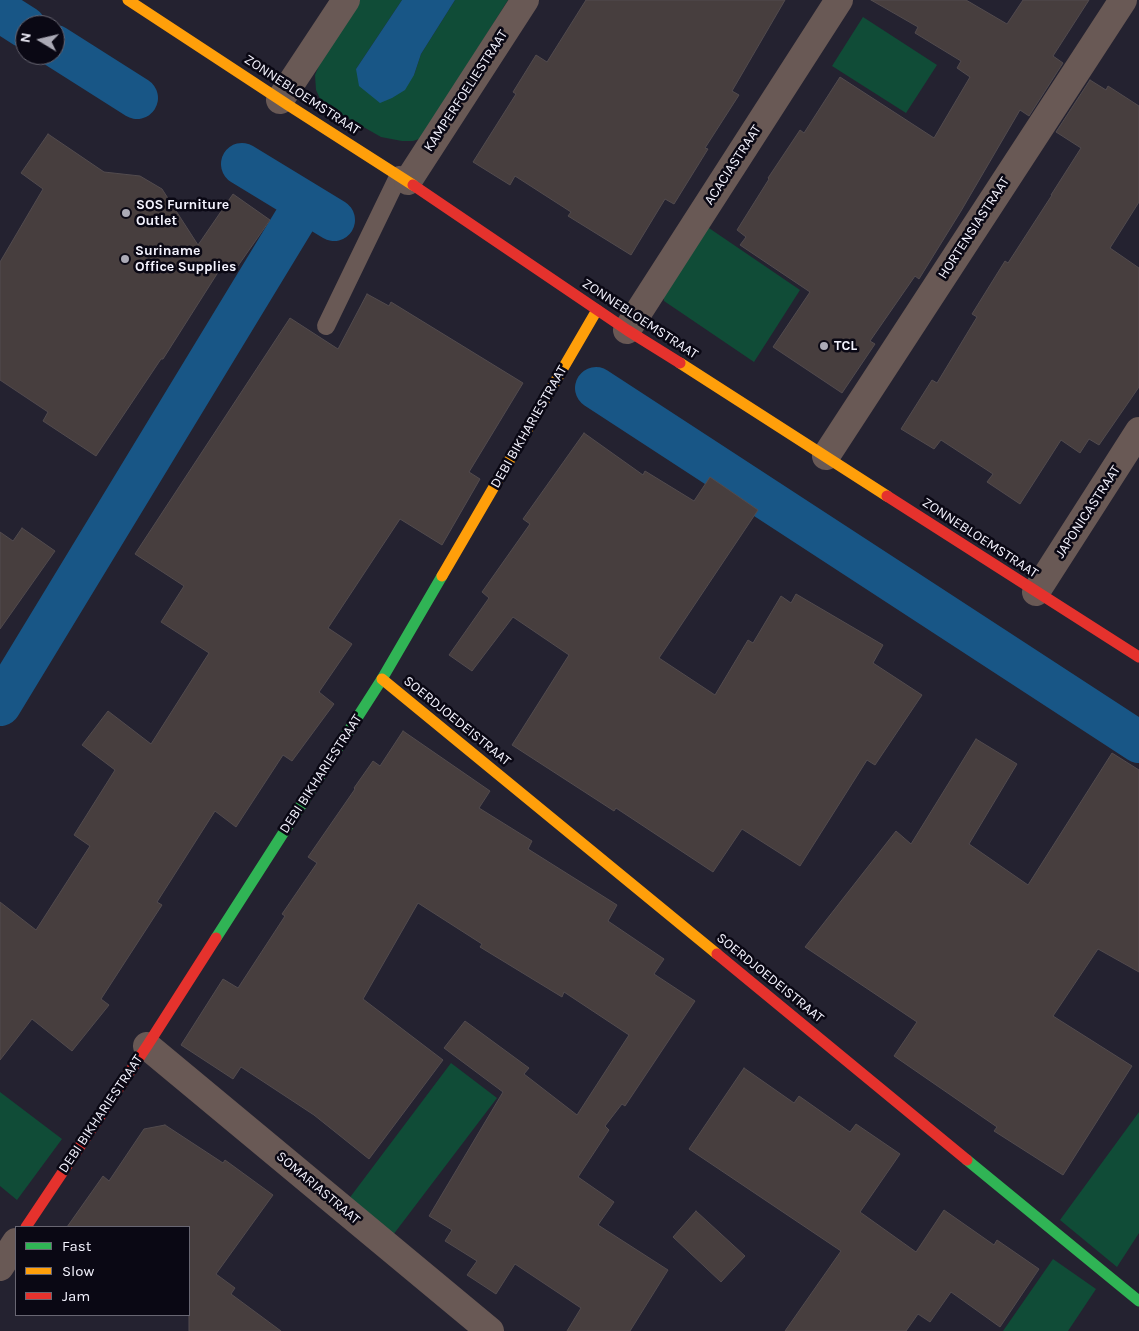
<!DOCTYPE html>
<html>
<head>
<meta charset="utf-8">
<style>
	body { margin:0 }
	#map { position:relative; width:1139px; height:1331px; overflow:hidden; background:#242230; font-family:Karla,sans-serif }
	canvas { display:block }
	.legend { position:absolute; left:15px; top:1226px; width:175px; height:90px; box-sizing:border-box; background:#0a0814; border:1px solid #686672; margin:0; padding:6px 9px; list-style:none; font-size:15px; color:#f4f3fe }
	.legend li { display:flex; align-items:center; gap:10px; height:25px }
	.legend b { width:25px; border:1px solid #686672 }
	.north { position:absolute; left:15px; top:15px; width:50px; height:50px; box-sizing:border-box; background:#0a0814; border:1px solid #686672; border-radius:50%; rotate:279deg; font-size:14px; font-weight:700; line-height:20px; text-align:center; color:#f4f3fe }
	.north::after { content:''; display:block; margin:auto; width:18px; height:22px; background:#abaab6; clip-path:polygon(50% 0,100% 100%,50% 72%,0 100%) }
</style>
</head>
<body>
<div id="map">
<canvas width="1139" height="1331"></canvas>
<ul class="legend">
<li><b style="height:6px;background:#30b455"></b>Fast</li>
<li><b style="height:6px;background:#ff9f0a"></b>Slow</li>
<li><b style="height:6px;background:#e5322d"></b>Jam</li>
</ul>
<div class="north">N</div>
</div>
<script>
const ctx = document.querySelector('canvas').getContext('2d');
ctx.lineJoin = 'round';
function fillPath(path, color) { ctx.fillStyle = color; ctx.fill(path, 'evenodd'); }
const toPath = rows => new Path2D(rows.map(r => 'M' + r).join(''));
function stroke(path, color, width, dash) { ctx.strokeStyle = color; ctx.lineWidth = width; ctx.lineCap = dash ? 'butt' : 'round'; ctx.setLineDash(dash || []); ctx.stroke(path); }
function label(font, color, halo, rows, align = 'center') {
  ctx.font = font + ' Karla,sans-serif'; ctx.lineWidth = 5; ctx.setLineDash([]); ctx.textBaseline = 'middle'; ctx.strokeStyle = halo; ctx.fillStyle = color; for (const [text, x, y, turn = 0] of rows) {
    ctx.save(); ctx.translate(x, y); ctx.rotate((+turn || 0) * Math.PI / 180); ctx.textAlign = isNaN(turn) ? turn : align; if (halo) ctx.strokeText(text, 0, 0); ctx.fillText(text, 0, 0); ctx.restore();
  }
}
const green = toPath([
	[358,0,402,0,356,69,414,75,421,54,455,0,508,0,422,138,413,141,402,141,381,137,332,109,321,101,316,90,315,75,321,61],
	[863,17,937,65,906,113,832,66],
	[706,226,800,290,754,362,664,301,664,294],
	[451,1063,497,1098,393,1235,348,1200],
	[0,1092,62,1139,17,1200,0,1186],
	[1139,1112,1139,1233,1117,1267,1060,1220],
	[1053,1259,1096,1289,1068,1331,1003,1331]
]);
const water = toPath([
	[402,0,455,0,421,54,414,75,405,90,392,98,380,103,359,86,356,69]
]);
const canal = toPath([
	[0,11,25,27],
	[55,46,137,98],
	[242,164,334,220],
	[596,388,1139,742],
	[0,705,305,203]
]);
const building = toPath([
	[586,0,785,0,732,91,739,95,705,148,708,149,674,204,665,199,631,255,568,216,571,212,515,176,510,185,473,162,516,94,513,92,536,55,547,62,586,0],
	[871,0,966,0,1007,24,1023,0,1089,0,1053,56,1063,63,1029,116,1020,110,961,211,919,279,915,276,870,341,875,344,842,393,773,347,810,292,740,245,746,237,737,230,769,179,768,178,800,130,804,133,840,77,934,138,970,77,957,68,961,61,915,33,918,27,871,0],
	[1090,80,1106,90,1108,86,1139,106,1139,202,1110,248,1139,268,1139,387,1099,445,1089,439,1080,453,1061,440,1020,504,987,482,993,474,941,440,934,449,901,429,932,380,937,383,977,317,972,314,1005,261,1008,263,1052,195,1051,195,1081,148,1056,132,1090,80],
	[48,134,104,172,140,176,162,189,198,245,233,194,270,220,233,273,222,266,163,359,161,359,96,456,43,421,48,412,0,380,0,262,43,189,21,173,48,134],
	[367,294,389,306,391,302,523,383,469,472,480,479,442,545,400,519,328,628,352,644,319,692,334,704,292,761,283,755,236,827,215,811,157,902,162,905,101,999,109,1005,72,1051,32,1019,0,1060,0,902,36,930,90,846,74,835,115,770,82,745,108,711,151,744,209,653,161,622,184,586,135,554,290,318,338,349,367,294],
	[584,433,643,475,645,471,694,501,710,477,758,510,659,658,715,695,748,640,753,643,781,596,791,603,796,594,883,645,873,663,922,695,875,765,867,760,800,866,742,829,713,872,616,808,614,811,512,745,569,655,513,617,472,671,449,655,489,598,482,592,530,524,523,519,584,433],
	[22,528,55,551,0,629,0,532,13,541,22,528],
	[403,731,490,791,479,808,532,841,528,849,617,905,608,921,664,959,654,974,695,1001,625,1106,622,1104,605,1126,609,1130,578,1177,614,1202,598,1225,668,1270,630,1331,567,1331,581,1308,515,1264,496,1294,467,1275,477,1261,445,1241,452,1230,429,1216,503,1092,444,1048,465,1021,529,1068,524,1074,577,1115,629,1035,564,992,562,997,480,947,482,944,418,903,363,999,443,1060,369,1159,314,1115,241,1067,233,1079,181,1045,223,979,238,988,285,916,282,914,317,863,308,857,355,789,354,788,373,761,380,766,403,731],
	[976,739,1017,764,969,844,1028,885,1112,753,1139,770,1139,972,1098,949,1053,1016,1132,1066,1063,1175,994,1131,997,1127,894,1056,917,1022,805,947,896,831,911,844,976,739],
	[744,1068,794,1103,799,1096,850,1132,856,1124,900,1154,860,1212,916,1252,944,1210,994,1245,997,1240,1039,1269,1000,1327,951,1292,930,1322,918,1314,906,1331,785,1331,841,1251,689,1149,744,1068],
	[165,1125,223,1163,225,1160,273,1195,216,1274,235,1288,231,1294,281,1331,189,1331,189,1227,67,1227,103,1176,109,1181,144,1129,165,1125],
	[696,1211,745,1256,721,1282,673,1237,696,1211]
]);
const lane = toPath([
	[326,326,399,175]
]);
const street = toPath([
	[280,100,346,0],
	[408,181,525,0],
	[627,330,839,0],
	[826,456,1123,0],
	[1036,592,1139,431],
	[147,1046,490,1331],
	[0,1267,16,1242]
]);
const fast = toPath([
	[216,938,382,679,442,576],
	[967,1160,1139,1301]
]);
const slow = toPath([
	[128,0,288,105,413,185],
	[680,363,887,496],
	[442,576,597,310],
	[382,679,717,954]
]);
const jam = toPath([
	[413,185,627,330,680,363],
	[887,496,1139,657],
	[717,954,967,1160],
	[26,1227,147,1046,216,938]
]);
const markers = [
	[126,213,5,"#abaab6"],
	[125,259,5,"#abaab6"],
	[824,346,5,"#abaab6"]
];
const streetNames = [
	["KAMPERFOELIESTRAAT",466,91,-57],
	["ZONNEBLOEMSTRAAT",302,95,33],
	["ACACIASTRAAT",733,165,-57],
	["HORTENSIASTRAAT",974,228,-57],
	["ZONNEBLOEMSTRAAT",640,319,33],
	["DEBI BIKHARIESTRAAT",529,427,-60],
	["JAPONICASTRAAT",1088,512,-57],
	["ZONNEBLOEMSTRAAT",980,538,33],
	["SOERDJOEDEISTRAAT",457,721,39],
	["DEBI BIKHARIESTRAAT",321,774,-57],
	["SOERDJOEDEISTRAAT",770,978,39],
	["DEBI BIKHARIESTRAAT",101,1114,-56],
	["SOMARIASTRAAT",318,1188,40]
];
const poiNames = [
	["SOS Furniture",136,205],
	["Outlet",136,221],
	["Suriname",135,251],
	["Office Supplies",135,267],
	["TCL",834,346]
];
fillPath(green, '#104c37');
fillPath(water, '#185686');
stroke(canal, '#185686', 42);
fillPath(building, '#473e3e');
stroke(building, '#524b4e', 1);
stroke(lane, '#695955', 18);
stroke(street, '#695955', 28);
stroke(fast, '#30b455', 11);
stroke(slow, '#ff9f0a', 11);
stroke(jam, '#e5322d', 11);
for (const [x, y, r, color] of markers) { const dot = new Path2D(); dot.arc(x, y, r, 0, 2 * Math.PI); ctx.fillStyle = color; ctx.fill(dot); stroke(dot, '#0a0814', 2); }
label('14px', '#f4f3fe', '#0a0814', streetNames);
label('bold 14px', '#f4f3fe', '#0a0814', poiNames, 'left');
</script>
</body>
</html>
